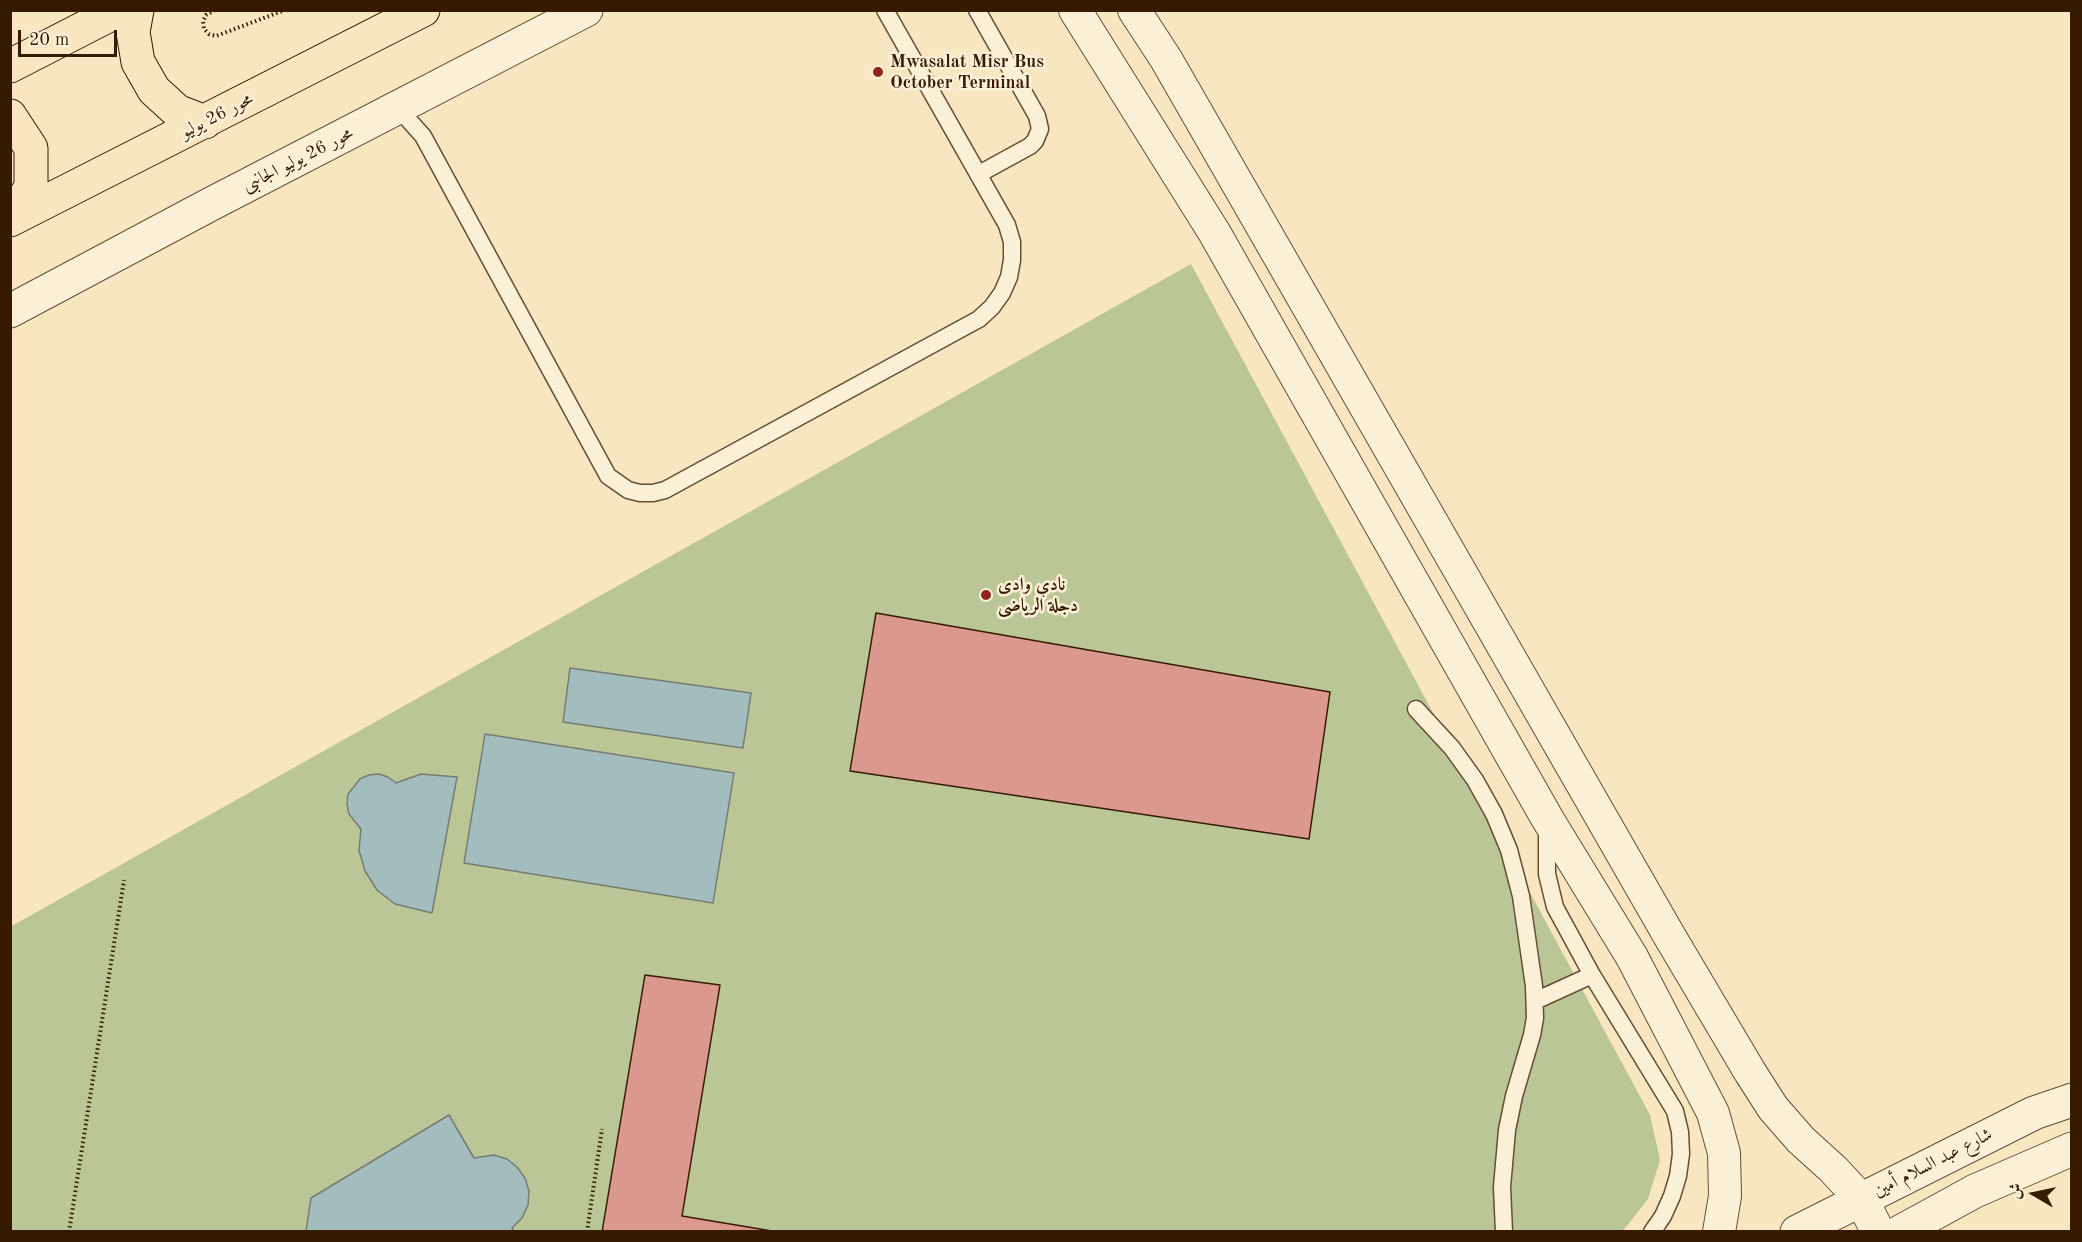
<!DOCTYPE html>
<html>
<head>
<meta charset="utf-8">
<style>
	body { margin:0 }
	#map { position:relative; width:2082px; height:1242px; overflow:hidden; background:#f8e6c1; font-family:"Old Standard TT",Amiri,serif }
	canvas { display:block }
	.frame { position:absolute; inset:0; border:12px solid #361b00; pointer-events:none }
	.north { position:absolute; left:2004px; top:1164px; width:60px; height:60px; -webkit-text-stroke:4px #faefd7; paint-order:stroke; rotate:279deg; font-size:16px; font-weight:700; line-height:24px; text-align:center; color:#361b00 }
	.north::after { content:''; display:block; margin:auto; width:21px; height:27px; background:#361b00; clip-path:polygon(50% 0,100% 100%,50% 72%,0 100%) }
	.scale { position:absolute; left:18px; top:30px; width:99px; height:27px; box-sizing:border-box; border:3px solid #361b00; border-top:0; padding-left:8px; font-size:18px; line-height:21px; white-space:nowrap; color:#361b00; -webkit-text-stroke:4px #faefd7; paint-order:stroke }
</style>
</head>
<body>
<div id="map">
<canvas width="2082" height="1242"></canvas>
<div class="frame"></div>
<div class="north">ش</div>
<div class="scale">20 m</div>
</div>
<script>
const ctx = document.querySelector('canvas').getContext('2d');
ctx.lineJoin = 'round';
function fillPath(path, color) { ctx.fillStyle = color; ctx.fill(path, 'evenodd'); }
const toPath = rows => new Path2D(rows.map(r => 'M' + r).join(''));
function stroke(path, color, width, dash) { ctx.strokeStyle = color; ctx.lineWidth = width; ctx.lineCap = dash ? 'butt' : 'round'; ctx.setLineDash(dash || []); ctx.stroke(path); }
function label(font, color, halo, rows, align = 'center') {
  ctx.font = font + ' "Old Standard TT",Amiri,serif'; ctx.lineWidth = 5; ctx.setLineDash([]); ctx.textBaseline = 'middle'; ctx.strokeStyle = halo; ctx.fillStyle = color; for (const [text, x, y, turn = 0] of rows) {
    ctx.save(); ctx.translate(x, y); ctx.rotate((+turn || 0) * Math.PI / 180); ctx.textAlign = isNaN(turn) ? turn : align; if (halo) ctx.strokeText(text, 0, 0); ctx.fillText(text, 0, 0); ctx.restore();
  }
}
const green = toPath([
	[1191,264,1650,1115,1660,1160,1648,1199,1622,1232,11,1231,10,927]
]);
const water = toPath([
	[570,668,751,693,743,748,563,722,570,668],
	[485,734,734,773,713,903,464,863,485,734],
	[379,774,388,777,396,783,421,774,457,777,432,913,395,904,377,890,365,871,359,850,361,829,349,814,347,804,348,794,360,779,369,775,379,774],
	[449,1115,474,1158,494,1155,507,1159,517,1167,525,1178,529,1191,528,1205,522,1218,512,1228,514,1231,306,1231,311,1198,449,1115]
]);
const building = toPath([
	[876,613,1330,692,1309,839,850,771,876,613],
	[645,975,720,985,682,1216,778,1232,602,1232,645,975]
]);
const path = toPath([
	[215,10,206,15,203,21,204,29,209,34,216,36,285,10],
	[69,1232,124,880],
	[587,1232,602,1129]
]);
const service = toPath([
	[977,10,1037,116,1040,129,1035,141,1030,146,979,174],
	[396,110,406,117,423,136,608,476,628,490,640,493,653,493,665,490,979,319,992,307,1002,293,1009,277,1012,260,1012,242,1007,225,885,10],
	[1416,709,1452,748,1475,780,1494,814,1509,850,1521,896,1534,986,1535,1018,1532,1035,1514,1096,1507,1130,1502,1187,1504,1232],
	[1547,825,1547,874,1555,907,1592,975,1675,1111,1680,1132,1681,1154,1678,1176,1672,1196,1663,1216,1652,1232],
	[1535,1001,1592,975]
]);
const minor = toPath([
	[1075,10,1214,232,1547,818,1632,957,1713,1113,1724,1153,1725,1196,1719,1232],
	[1134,10,1166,59,1670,937,1750,1072,1773,1108,1801,1140,1833,1169,1862,1200]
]);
const tertiary = toPath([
	[10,311,211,204,586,10],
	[1862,1200,1878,1232],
	[1797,1232,2034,1113,2072,1100],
	[1900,1232,1975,1191,2072,1149]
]);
const trunk = toPath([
	[137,10,133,32,138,62,154,90,177,111,205,122],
	[10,66,119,10],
	[10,116,31,148,31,187,11,219],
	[10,220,423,10]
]);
const markers = [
	[878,72,6,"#8f2418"],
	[986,595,6,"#8f2418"]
];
const poiNames = [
	["Mwasalat Misr Bus",890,62],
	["October Terminal",890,83],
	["نادي وادى",998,585],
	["دجلة الرياضى",998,606]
];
const streetNames = [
	["محور 26 يوليو",217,116,-27],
	["محور 26 يوليو الجانبى",298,160,-27],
	["شارع عبد السلام أمين",1933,1163,-27]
];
fillPath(green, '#bac695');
fillPath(water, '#a3bdbe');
stroke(water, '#777c72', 1.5);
fillPath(building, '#da998c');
stroke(building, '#361b00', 1.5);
stroke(service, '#664e30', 19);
stroke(minor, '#664e30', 34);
stroke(tertiary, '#664e30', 35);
stroke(trunk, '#361b00', 35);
stroke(path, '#361b00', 4, [1.5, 3]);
stroke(service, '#faefd7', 16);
stroke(minor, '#faefd7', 32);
stroke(tertiary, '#faefd7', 33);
stroke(trunk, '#f8e6c1', 33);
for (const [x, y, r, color] of markers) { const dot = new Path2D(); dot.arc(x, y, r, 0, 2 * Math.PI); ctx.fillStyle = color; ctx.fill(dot); stroke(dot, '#faefd7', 2); }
label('bold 18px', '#361b00', '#faefd7', poiNames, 'left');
label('18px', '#361b00', '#faefd7', streetNames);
</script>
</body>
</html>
